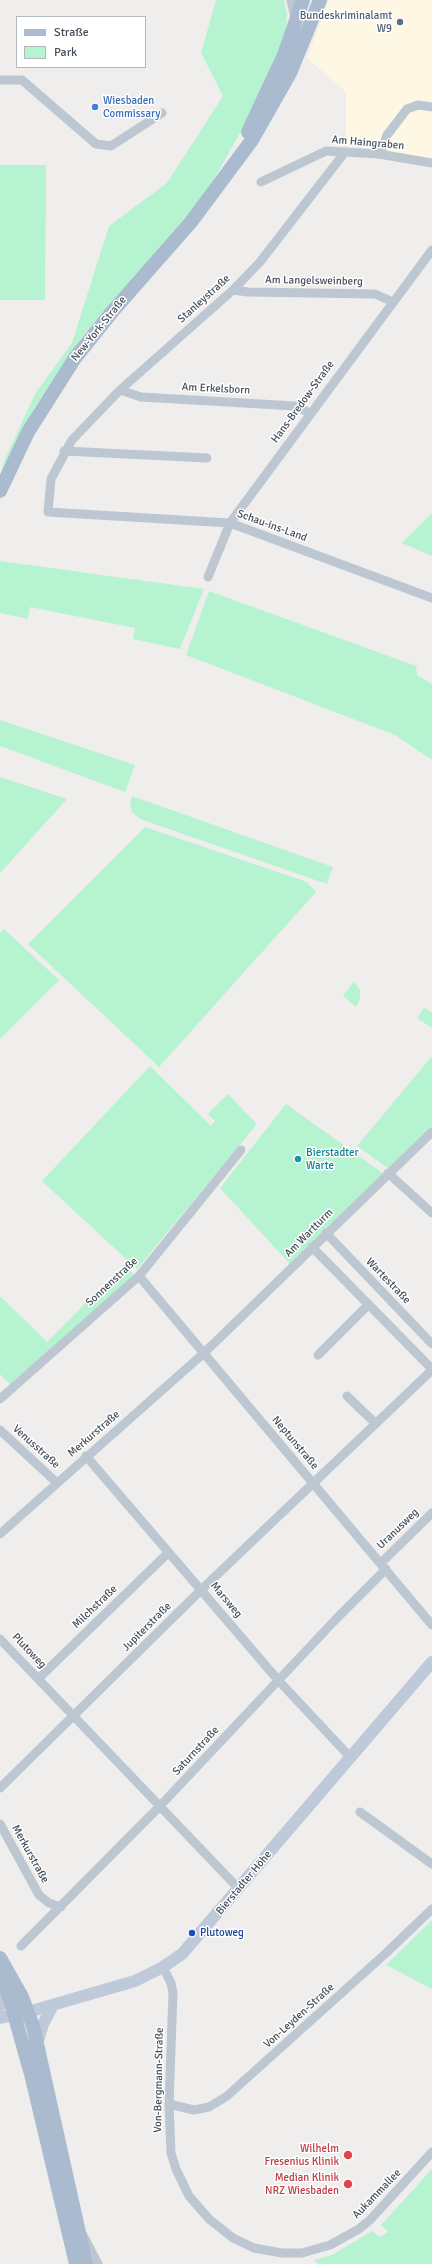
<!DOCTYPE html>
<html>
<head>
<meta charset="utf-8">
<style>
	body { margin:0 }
	#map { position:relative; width:432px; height:2264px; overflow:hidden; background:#f0eded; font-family:Signika,sans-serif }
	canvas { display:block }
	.legend { position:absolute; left:16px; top:16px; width:130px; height:52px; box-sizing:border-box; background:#fff; border:1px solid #b4b9be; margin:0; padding:5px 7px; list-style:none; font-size:12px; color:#444f5c }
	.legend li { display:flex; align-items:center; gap:8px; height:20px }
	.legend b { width:20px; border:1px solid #b4b9be }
</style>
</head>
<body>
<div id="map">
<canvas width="432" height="2264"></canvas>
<ul class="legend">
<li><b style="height:5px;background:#aabbcf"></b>Straße</li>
<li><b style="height:11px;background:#b6f3d1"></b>Park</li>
</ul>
</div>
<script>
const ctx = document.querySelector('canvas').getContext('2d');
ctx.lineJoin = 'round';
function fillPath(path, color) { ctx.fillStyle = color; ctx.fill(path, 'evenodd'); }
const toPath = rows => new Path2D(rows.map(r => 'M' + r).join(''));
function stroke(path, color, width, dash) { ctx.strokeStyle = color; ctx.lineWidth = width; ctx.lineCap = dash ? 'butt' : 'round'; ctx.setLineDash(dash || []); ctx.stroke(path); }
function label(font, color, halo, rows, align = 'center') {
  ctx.font = font + ' Signika,sans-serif'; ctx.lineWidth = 3; ctx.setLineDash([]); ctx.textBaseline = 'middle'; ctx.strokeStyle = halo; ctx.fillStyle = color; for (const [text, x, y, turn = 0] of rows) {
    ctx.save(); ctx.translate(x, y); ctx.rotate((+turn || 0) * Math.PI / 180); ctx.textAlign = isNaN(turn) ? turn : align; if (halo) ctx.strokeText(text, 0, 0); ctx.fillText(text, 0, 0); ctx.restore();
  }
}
const commercial = toPath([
	[329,0,432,0,432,158,346,145,346,92,307,58]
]);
const green = toPath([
	[216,0,284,0,287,15,286,36,249,117,209,188,187,217,81,338,34,408,0,476,5,459,35,394,72,343,109,226,167,183,223,96,201,53],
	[0,165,46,165,45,300,0,300],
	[432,513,432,556,402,543],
	[0,561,204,589,180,649,133,639,135,628,30,607,28,619,0,613],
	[209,591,416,666,417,675,432,684,432,760,395,735,186,655],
	[0,720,135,765,125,792,0,746],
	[0,777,67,799,0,873],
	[132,796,333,867,327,884,140,819,132,812,130,804],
	[145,827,307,882,316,892,159,1067,28,944],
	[4,929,59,980,0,1039,0,932],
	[354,981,360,990,360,999,356,1007,343,996],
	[424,1007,432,1013,432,1028,417,1018],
	[432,1056,432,1127,389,1169,357,1146],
	[150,1066,211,1126,215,1121,208,1114,228,1094,257,1124,137,1269,42,1181],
	[286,1104,384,1174,290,1264,220,1188],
	[124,1265,133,1274,131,1279,10,1384,0,1374,0,1296,47,1342],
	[432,1920,432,1989,386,1965],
	[432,2169,432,2264,319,2264,314,2260,332,2255,372,2231,380,2237,388,2232,381,2225]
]);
const minor = toPath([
	[291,0,295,18],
	[0,80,22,80,96,144,111,146,162,113],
	[345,152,260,262,233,290,120,390,72,440,51,479,48,512,230,523,432,598],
	[380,154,387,135,407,109,418,105,432,107],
	[261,182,326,151,379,154,432,163],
	[233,290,248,292,375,294,393,302],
	[120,390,141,397,295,406,310,413],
	[64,451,207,458],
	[208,577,230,523,432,250],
	[388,1173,432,1213],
	[326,1233,432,1344],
	[312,1247,432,1369],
	[139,1276,432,1625],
	[318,1355,368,1305],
	[347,1396,375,1423],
	[0,1399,139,1276,241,1150],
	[0,1430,56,1482],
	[86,1456,278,1680,351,1758],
	[0,1534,204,1353,432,1132],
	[381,1563,432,1513],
	[0,1639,239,1889],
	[39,1678,168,1553],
	[0,1788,201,1590,432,1370],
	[360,1812,432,1864],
	[0,1824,39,1895,49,1903,61,1907],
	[21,1946,159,1807,337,1618,386,1569],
	[163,1967,171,1983,173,1993,169,2104,171,2153,176,2169,189,2196,209,2219,233,2238,254,2248,282,2253,302,2253,330,2245,359,2229,370,2220,432,2152],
	[169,2104,194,2110,209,2107,227,2096,385,1954,432,1909],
	[83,2235,98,2264]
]);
const secondary = toPath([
	[0,2006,4,1996,5,1985],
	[0,2018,28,2012,135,1981,163,1967,182,1954,432,1662],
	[37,2044,43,2024,53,2005]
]);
const primary = toPath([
	[248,132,284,55,303,0],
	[0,491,28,432,75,358,112,312,191,222,252,140,290,73,320,0],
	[0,1958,22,1997,33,2026,86,2264],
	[0,1971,11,2003,31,2074,76,2264]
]);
const markers = [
	[400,22,4,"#5c6f8a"],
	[95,107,4,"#3f7fe0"],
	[298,1159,4,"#0f9aa8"],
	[192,1933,4,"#1a4fb4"],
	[348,2155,5,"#e0444e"],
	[348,2184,5,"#e0444e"]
];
const serviceNames = [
	["Bundeskriminalamt",392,16],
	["W9",392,29]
];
const shopNames = [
	["Wiesbaden",103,101],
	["Commissary",103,114]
];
const streetNames = [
	["Am Haingraben",368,143,5],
	["Am Langelsweinberg",314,281,1],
	["Stanleystraße",204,299,-42],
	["New-York-Straße",99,329,-51],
	["Am Erkelsborn",216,389,3],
	["Hans-Bredow-Straße",303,402,-54],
	["Schau-ins-Land",272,526,20],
	["Am Wartturm",309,1233,-45],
	["Wartestraße",388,1281,46],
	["Sonnenstraße",112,1282,-43],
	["Merkurstraße",94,1434,-41],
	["Neptunstraße",295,1443,50],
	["Venusstraße",36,1447,42],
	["Uranusweg",398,1529,-44],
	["Marsweg",226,1600,50],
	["Milchstraße",95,1607,-44],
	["Jupiterstraße",147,1627,-45],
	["Plutoweg",29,1651,46],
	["Saturnstraße",196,1751,-47],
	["Merkurstraße",30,1854,61],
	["Bierstadter Höhe",244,1883,-50],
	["Von-Leyden-Straße",299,2016,-42],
	["Von-Bergmann-Straße",159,2080,-89],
	["Aukammallee",377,2194,-46]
];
const cultureNames = [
	["Bierstadter",306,1153],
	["Warte",306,1166]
];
const transitNames = [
	["Plutoweg",200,1933]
];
const healthNames = [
	["Wilhelm",339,2149],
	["Fresenius Klinik",339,2162],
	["Median Klinik",339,2178],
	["NRZ Wiesbaden",339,2191]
];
fillPath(commercial, '#fdf7e4');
fillPath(green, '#b6f3d1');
stroke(minor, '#bcc7d1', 9);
stroke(secondary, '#bec9d9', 12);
stroke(primary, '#aabbcf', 14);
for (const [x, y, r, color] of markers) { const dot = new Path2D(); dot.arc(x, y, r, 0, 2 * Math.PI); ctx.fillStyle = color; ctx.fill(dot); stroke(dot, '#fff', 1.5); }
label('11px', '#4e5e75', '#fff', serviceNames, 'right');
label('11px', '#366cbe', '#fff', shopNames, 'left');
label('11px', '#444f5c', '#fff', streetNames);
label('11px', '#0d838f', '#fff', cultureNames, 'left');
label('11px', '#164399', '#fff', transitNames, 'left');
label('11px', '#be3a42', '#fff', healthNames, 'right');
</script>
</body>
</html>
